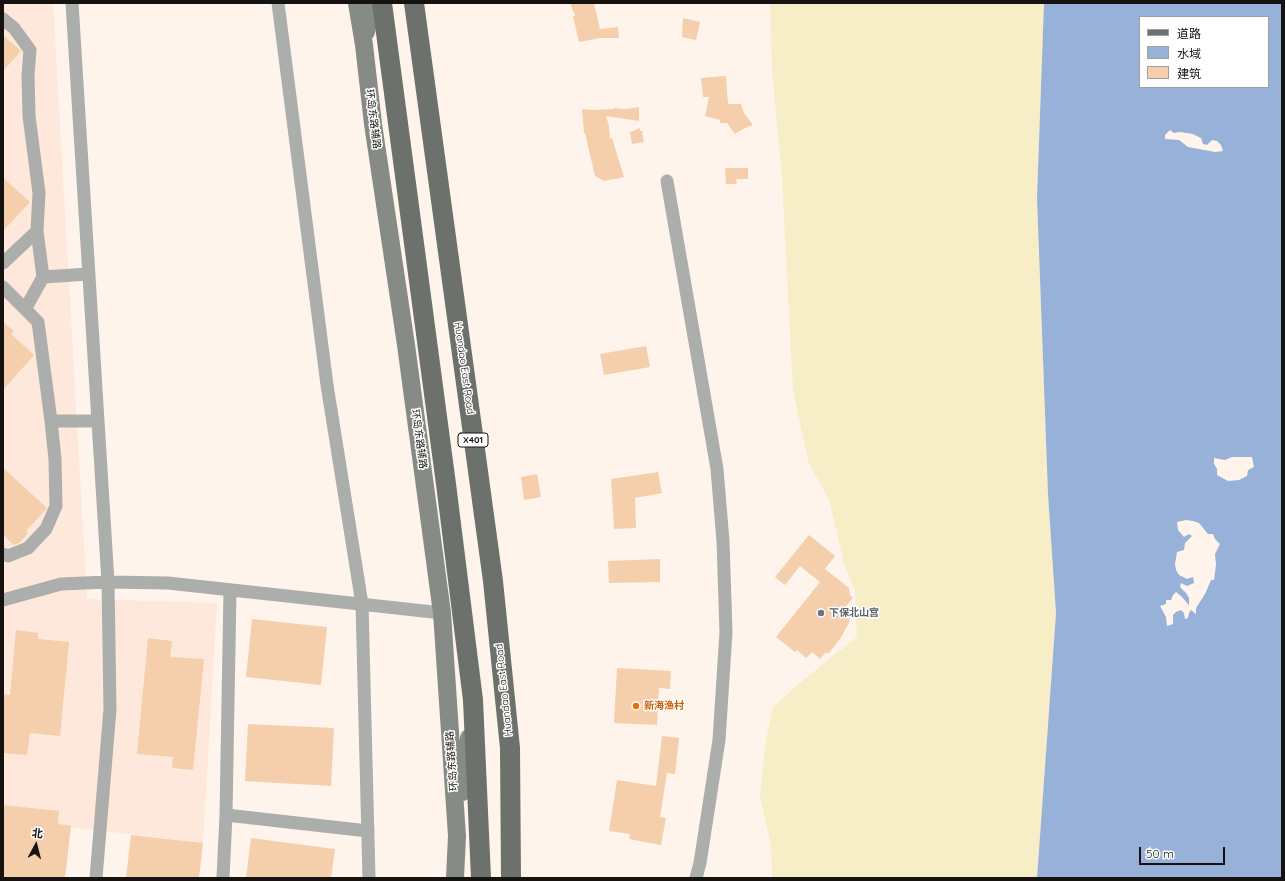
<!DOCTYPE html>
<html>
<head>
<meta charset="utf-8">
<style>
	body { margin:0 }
	#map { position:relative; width:1285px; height:881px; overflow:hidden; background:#fef4ec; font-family:Quicksand,"Noto Sans SC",sans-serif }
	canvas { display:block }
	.frame { position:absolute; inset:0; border:4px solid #15120f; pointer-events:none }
	.legend { position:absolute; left:1139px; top:16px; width:130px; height:72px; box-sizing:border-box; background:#fff; border:1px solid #a1a09f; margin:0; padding:5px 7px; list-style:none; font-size:12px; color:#15120f }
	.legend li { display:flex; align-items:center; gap:8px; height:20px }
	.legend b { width:20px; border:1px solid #a1a09f }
	.north { position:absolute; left:16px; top:825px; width:40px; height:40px; -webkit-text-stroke:3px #fff; paint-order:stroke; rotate:7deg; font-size:11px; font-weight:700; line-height:16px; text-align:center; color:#15120f }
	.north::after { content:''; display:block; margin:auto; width:14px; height:18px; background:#15120f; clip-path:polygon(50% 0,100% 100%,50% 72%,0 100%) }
	.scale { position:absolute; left:1139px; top:847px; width:86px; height:18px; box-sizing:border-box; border:2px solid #15120f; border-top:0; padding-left:5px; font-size:12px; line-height:14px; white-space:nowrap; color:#15120f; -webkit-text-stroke:3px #fff; paint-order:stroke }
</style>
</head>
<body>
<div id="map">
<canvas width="1285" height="881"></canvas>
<div class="frame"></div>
<ul class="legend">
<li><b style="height:5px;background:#6c726b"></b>道路</li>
<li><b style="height:11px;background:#97b1d8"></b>水域</li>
<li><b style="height:11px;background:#f5ceac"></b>建筑</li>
</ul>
<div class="north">北</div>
<div class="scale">50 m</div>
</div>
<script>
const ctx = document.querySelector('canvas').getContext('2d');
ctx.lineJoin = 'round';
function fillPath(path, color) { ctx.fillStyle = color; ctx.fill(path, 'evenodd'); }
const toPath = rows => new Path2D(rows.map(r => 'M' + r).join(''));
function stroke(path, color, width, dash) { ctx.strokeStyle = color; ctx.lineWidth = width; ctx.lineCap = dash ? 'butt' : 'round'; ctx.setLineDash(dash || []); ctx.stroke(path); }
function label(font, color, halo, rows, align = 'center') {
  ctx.font = font + ' Quicksand,"Noto Sans SC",sans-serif'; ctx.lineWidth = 3; ctx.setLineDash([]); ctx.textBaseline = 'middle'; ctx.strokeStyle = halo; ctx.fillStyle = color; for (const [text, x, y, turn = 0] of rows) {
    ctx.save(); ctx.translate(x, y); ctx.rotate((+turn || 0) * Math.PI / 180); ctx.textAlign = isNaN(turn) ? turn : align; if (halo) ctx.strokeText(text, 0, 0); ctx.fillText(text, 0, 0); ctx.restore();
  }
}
const industrial = toPath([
	[3,3,53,3,87,599,217,603,203,843,3,819]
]);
const sand = toPath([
	[770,3,1044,3,1037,198,1048,494,1056,613,1037,878,772,878,771,845,760,797,765,745,773,707,801,682,857,637,855,590,844,564,829,499,809,464,793,391,782,178,772,70]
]);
const water = toPath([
	[1044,3,1282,3,1282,878,1037,878,1056,613,1048,494,1037,198],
	[1140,17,1268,17,1268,87,1140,87],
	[1170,130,1174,133,1180,132,1193,134,1201,138,1203,144,1207,145,1212,140,1217,141,1221,145,1223,151,1215,152,1188,147,1179,140,1165,139,1165,135],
	[1232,457,1252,457,1254,467,1248,470,1247,476,1239,480,1228,481,1217,475,1217,469,1214,464,1214,458,1225,460],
	[1186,520,1193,521,1199,523,1208,534,1213,534,1215,539,1220,544,1215,554,1216,565,1214,580,1211,580,1205,594,1196,608,1196,614,1191,610,1189,613,1188,618,1185,619,1184,613,1181,610,1176,612,1173,615,1173,624,1167,626,1166,617,1160,606,1166,604,1166,600,1171,600,1173,595,1176,592,1181,596,1189,605,1189,598,1186,593,1180,587,1181,583,1187,586,1194,583,1193,577,1187,579,1179,575,1176,570,1175,564,1177,552,1184,550,1185,543,1192,536,1189,534,1184,537,1178,530,1177,522]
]);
const building = toPath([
	[570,3,594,3,600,29,618,27,619,38,600,38,579,42,573,16,575,16],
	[683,18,700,22,696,40,682,37],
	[3,35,21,51,3,71],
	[726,76,728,104,741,104,744,113,753,125,743,129,735,134,727,123,720,123,720,120,705,116,709,97,703,97,701,78],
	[639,107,639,121,606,116,609,126,610,139,612,138,624,177,604,181,595,176,585,133,584,133,582,109,593,110,614,109,614,108,625,109],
	[640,128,640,131,642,131,644,142,632,144,630,132],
	[725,168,748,168,748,179,736,179,737,184,726,184],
	[3,178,30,202,3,231],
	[3,322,14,331,11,334,34,355,3,390],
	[646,346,650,367,604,375,600,354],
	[3,468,47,508,26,531,28,533,19,543,14,545,3,535],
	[658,472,662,493,635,498,636,528,614,529,611,479],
	[537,474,541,497,524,500,521,477],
	[809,535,835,556,825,569,849,588,850,595,853,598,843,610,850,616,849,623,840,639,828,654,826,652,820,659,812,652,806,658,797,650,795,652,776,637,820,582,800,566,785,585,775,577],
	[660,559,660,582,609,583,608,561],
	[252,619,327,627,321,685,246,677],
	[16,630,38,633,38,639,69,642,60,736,30,733,27,755,3,753,3,694,10,695],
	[148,638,172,641,170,657,204,659,193,770,172,768,173,757,137,754],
	[617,668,671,671,670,689,659,688,657,725,614,723],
	[248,724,334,728,331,786,245,781],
	[662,736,679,738,675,774,667,773,660,817,666,818,661,845,629,839,630,834,609,831,617,780,656,786],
	[3,805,59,811,58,824,71,826,65,878,3,878],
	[131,835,203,843,199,878,126,878],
	[251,838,335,849,331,878,246,878]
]);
const street = toPath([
	[72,3,108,582,110,709,96,878],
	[278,3,327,385,362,604,369,878],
	[3,19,14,28,30,50,28,75,29,116,39,193,37,231,43,277,28,304,21,305,3,287],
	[667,181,717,469,723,541,726,632,719,740,700,863,696,878],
	[3,263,37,231],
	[43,277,89,274],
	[51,421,98,421],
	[3,554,8,556,28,548,46,529,56,506,55,459,51,421,38,322,21,305],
	[3,600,61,584,108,582,168,583,442,613],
	[226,815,368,831],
	[223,878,226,815,230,590]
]);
const secondary = toPath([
	[357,3,364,45,373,124,406,345,442,613,457,836,455,878],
	[366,32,372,3],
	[462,792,469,738]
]);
const primary = toPath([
	[382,3,446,484,473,700,481,878],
	[414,3,493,581,510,748,511,878]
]);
const markers = [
	[821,613,4,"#6b7280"],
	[636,706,4,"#e8710a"]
];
const shields = [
	[473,440,30]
];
const shieldNames = [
	["X401",473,440]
];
const streetNames = [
	["环岛东路辅路",373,119,83],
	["Huandao East Road",464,368,82],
	["环岛东路辅路",419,439,82],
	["Huandao East Road",504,690,-96],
	["环岛东路辅路",452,761,-94]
];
const worshipNames = [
	["下保北山宫",829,613]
];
const foodNames = [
	["新海渔村",644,706]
];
fillPath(industrial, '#fee7db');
fillPath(sand, '#f7edc7');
fillPath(water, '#97b1d8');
fillPath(building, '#f5ceac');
stroke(street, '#abaeaa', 13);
stroke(secondary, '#868b85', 18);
stroke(primary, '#6c726b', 20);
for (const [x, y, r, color] of markers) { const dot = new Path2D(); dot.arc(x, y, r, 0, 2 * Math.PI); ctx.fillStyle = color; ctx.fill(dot); stroke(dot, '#fff', 1.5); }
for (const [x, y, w] of shields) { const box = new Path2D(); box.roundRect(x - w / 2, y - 7, w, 14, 3); ctx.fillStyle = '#fff'; ctx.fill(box); stroke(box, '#15120f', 1); }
label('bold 9px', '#15120f', null, shieldNames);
label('10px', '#15120f', '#fff', streetNames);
label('bold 10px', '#5b616d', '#fff', worshipNames, 'left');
label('bold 10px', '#c56008', '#fff', foodNames, 'left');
</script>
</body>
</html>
